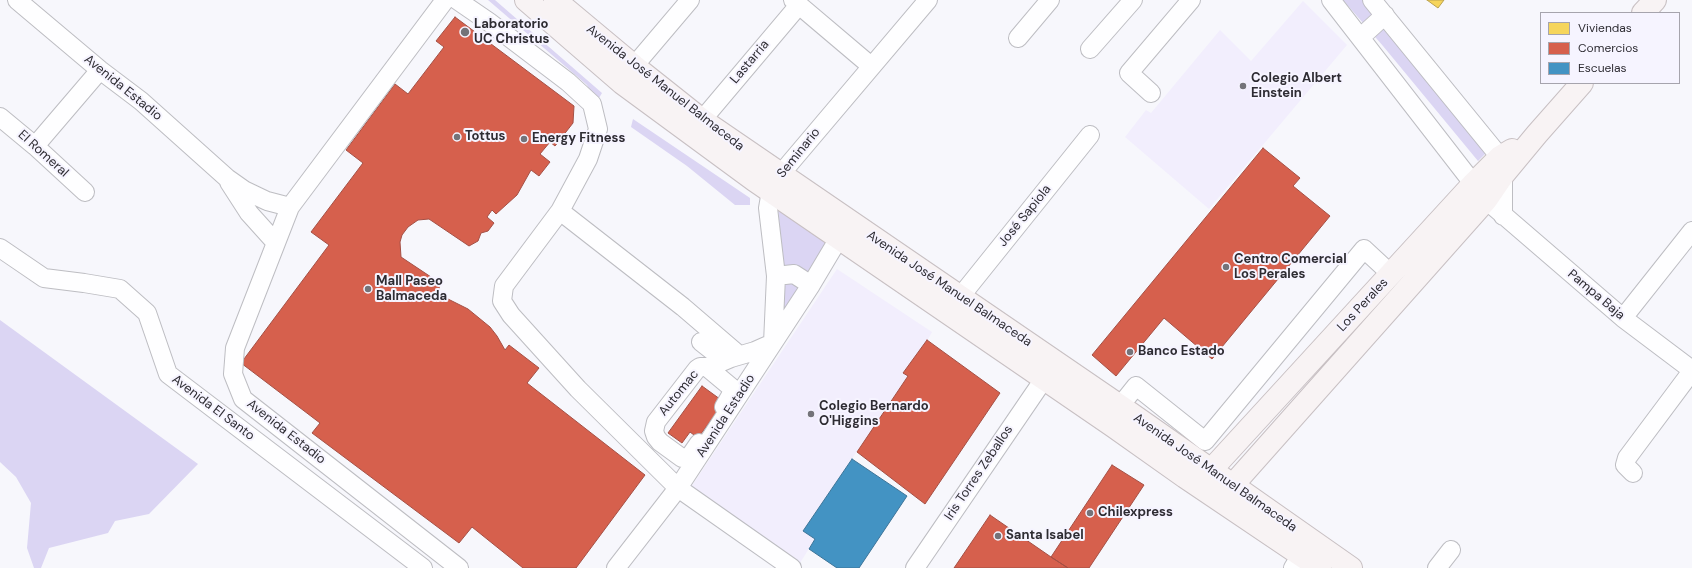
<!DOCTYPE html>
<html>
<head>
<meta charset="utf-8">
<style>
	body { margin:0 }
	#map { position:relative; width:1692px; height:568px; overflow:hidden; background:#f7f7fc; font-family:"DM Sans",sans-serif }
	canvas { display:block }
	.legend { position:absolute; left:1540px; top:12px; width:140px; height:72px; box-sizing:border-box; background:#f6f4ff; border:1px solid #a6a4ad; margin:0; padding:5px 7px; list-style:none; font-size:12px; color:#2e2c33 }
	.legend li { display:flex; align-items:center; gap:8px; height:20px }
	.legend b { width:20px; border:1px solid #a6a4ad }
</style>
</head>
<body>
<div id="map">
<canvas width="1692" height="568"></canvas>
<ul class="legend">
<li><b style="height:11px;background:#f6d55c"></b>Viviendas</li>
<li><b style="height:11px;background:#d6604d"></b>Comercios</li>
<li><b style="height:11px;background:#4393c3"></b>Escuelas</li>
</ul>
</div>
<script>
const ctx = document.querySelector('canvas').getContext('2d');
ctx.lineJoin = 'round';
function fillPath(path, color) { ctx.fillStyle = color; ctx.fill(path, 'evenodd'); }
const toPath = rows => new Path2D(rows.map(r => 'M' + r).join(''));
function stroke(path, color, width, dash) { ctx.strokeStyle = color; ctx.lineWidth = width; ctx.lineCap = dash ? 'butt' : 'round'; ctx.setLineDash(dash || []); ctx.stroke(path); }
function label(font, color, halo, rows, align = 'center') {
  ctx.font = font + ' "DM Sans",sans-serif'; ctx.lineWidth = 4; ctx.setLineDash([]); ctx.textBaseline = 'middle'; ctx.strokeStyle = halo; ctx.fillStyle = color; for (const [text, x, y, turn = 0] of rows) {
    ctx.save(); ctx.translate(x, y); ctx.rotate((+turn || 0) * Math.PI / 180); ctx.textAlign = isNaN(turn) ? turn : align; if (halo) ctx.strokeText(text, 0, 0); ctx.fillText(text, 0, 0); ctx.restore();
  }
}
const education = toPath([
	[1303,1,1347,45,1209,209,1125,137,1146,110,1151,113,1220,30,1251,61],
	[837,269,932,332,908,376,803,531,815,539,800,563,689,490]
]);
const green = toPath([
	[488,0,495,0,602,93,599,98,592,96,587,85],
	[1343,0,1364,0,1493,146,1478,161,1383,46],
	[633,119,750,198,750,205,735,205,687,166,631,127],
	[778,210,831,242,810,278,784,271],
	[785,281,794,281,801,288,780,326],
	[0,320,198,464,149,514,115,521,108,533,49,548,41,568,34,568,27,548,31,503,16,477,0,462]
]);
const homes = toPath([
	[1427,0,1444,0,1438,8,1427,0]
]);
const shops = toPath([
	[455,17,574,106,573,123,555,146,550,142,540,154,550,162,539,176,531,170,517,195,496,214,492,210,487,217,494,223,488,231,481,233,478,241,469,246,429,219,418,220,408,227,402,235,400,242,401,257,440,283,438,294,468,309,490,327,497,336,505,350,509,345,539,368,527,383,645,475,576,568,523,568,472,527,459,543,312,433,320,423,241,363,329,245,311,232,363,163,346,150,395,84,408,94,444,47,436,41,455,17],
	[1263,148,1300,178,1293,186,1330,216,1212,359,1164,318,1116,376,1092,355,1263,148],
	[927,340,1000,393,925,504,857,452,908,376,903,373,927,340],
	[702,386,724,402,698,438,690,432,682,443,668,433,702,386],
	[1112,465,1144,485,1089,568,1068,568,1051,557,1112,465],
	[990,515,1051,557,1068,568,954,568,990,515]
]);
const schools = toPath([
	[852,459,907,496,859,568,837,568,809,549,815,539,803,531,852,459]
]);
const minor = toPath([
	[17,0,100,70,141,101,227,178,244,190,267,201,290,207],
	[445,0,290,207,235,348,233,374,243,399,459,568],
	[457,0,489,22,568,82,592,104,598,129,588,159,560,211,504,286,502,301,511,315,578,389,678,488,792,568],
	[793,0,871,66],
	[1331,0,1486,200,1623,318,1692,370],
	[1372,0,1500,157,1503,175,1503,216],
	[1361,37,1385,15],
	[1018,38,1050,0],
	[1090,49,1133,0],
	[634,66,690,0],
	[1151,93,1129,73,1191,0],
	[0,117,35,146,85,192],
	[702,120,799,5],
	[35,146,100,70],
	[229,182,249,213,276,243],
	[560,211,683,307,739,355],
	[0,248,44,278,84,283,120,289,147,313,168,374,423,568],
	[776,276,794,274,811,285],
	[960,297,1090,135],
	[1623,318,1692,231],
	[701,342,715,353,718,363],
	[773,343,776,276,768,208,771,191,781,174,790,163,928,0],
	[708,368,732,388,732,393,724,407],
	[1120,406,1136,386,1205,441,1364,249,1391,274],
	[699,443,690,456,682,458,660,442,656,437,654,431,656,422,697,369,700,367,710,367,731,358,755,351,773,343],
	[1633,473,1625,465,1627,458,1692,371],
	[616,568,678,488,811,285,839,238],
	[915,568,1044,379],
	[1293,568,1301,555],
	[1437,568,1451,550]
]);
const major = toPath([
	[526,0,622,83,754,180,1113,426,1185,477,1320,568],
	[555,0,634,66,702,120,1120,406,1351,568],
	[1643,13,1655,0],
	[1200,482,1474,183,1500,157,1512,150],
	[1223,496,1486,200,1503,175,1537,134,1582,83]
]);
const markers = [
	[465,32,5,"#747379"],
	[1243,86,4,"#747379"],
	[457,137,4,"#747379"],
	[524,139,4,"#747379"],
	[1226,267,4,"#747379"],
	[368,289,4,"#747379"],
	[1130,352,4,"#747379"],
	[811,414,4,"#747379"],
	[1090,513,4,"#747379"],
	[998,536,4,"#747379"]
];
const poiNames = [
	["Laboratorio",474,25],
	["UC Christus",474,40],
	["Colegio Albert",1251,79],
	["Einstein",1251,94],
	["Tottus",465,137],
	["Energy Fitness",532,139],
	["Centro Comercial",1234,260],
	["Los Perales",1234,275],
	["Mall Paseo",376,282],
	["Balmaceda",376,297],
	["Banco Estado",1138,352],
	["Colegio Bernardo",819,407],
	["O'Higgins",819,422],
	["Chilexpress",1098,513],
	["Santa Isabel",1006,536]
];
const streetNames = [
	["Lastarria",750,62,-50],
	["Avenida Estadio",123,88,39],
	["Avenida José Manuel Balmaceda",665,88,38],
	["Seminario",799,153,-51],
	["El Romeral",43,154,42],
	["José Sapiola",1025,216,-51],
	["Avenida José Manuel Balmaceda",949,289,34],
	["Pampa Baja",1596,295,40],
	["Los Perales",1363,305,-47],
	["Automac",679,393,-51],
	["Avenida El Santo",213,408,37],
	["Avenida Estadio",726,416,-57],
	["Avenida Estadio",286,432,38],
	["Iris Torres Zeballos",979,473,-56],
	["Avenida José Manuel Balmaceda",1215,473,35]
];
fillPath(education, '#f2eefd');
fillPath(green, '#dbd5f3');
fillPath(homes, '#f6d55c');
stroke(homes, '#baa250', 1);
fillPath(shops, '#d6604d');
stroke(shops, '#a45045', 1);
fillPath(schools, '#4393c3');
stroke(schools, '#3d7498', 1);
stroke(minor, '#bdbdc2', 20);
stroke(major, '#c8c0c3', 24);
stroke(minor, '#fefeff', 18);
stroke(major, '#f8f3f4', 22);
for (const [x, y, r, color] of markers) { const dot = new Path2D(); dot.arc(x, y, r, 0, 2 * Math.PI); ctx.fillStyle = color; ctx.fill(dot); stroke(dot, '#f6f4ff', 1.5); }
label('bold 13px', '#2e2c33', '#f6f4ff', poiNames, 'left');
label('13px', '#2e2c33', '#f6f4ff', streetNames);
</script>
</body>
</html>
